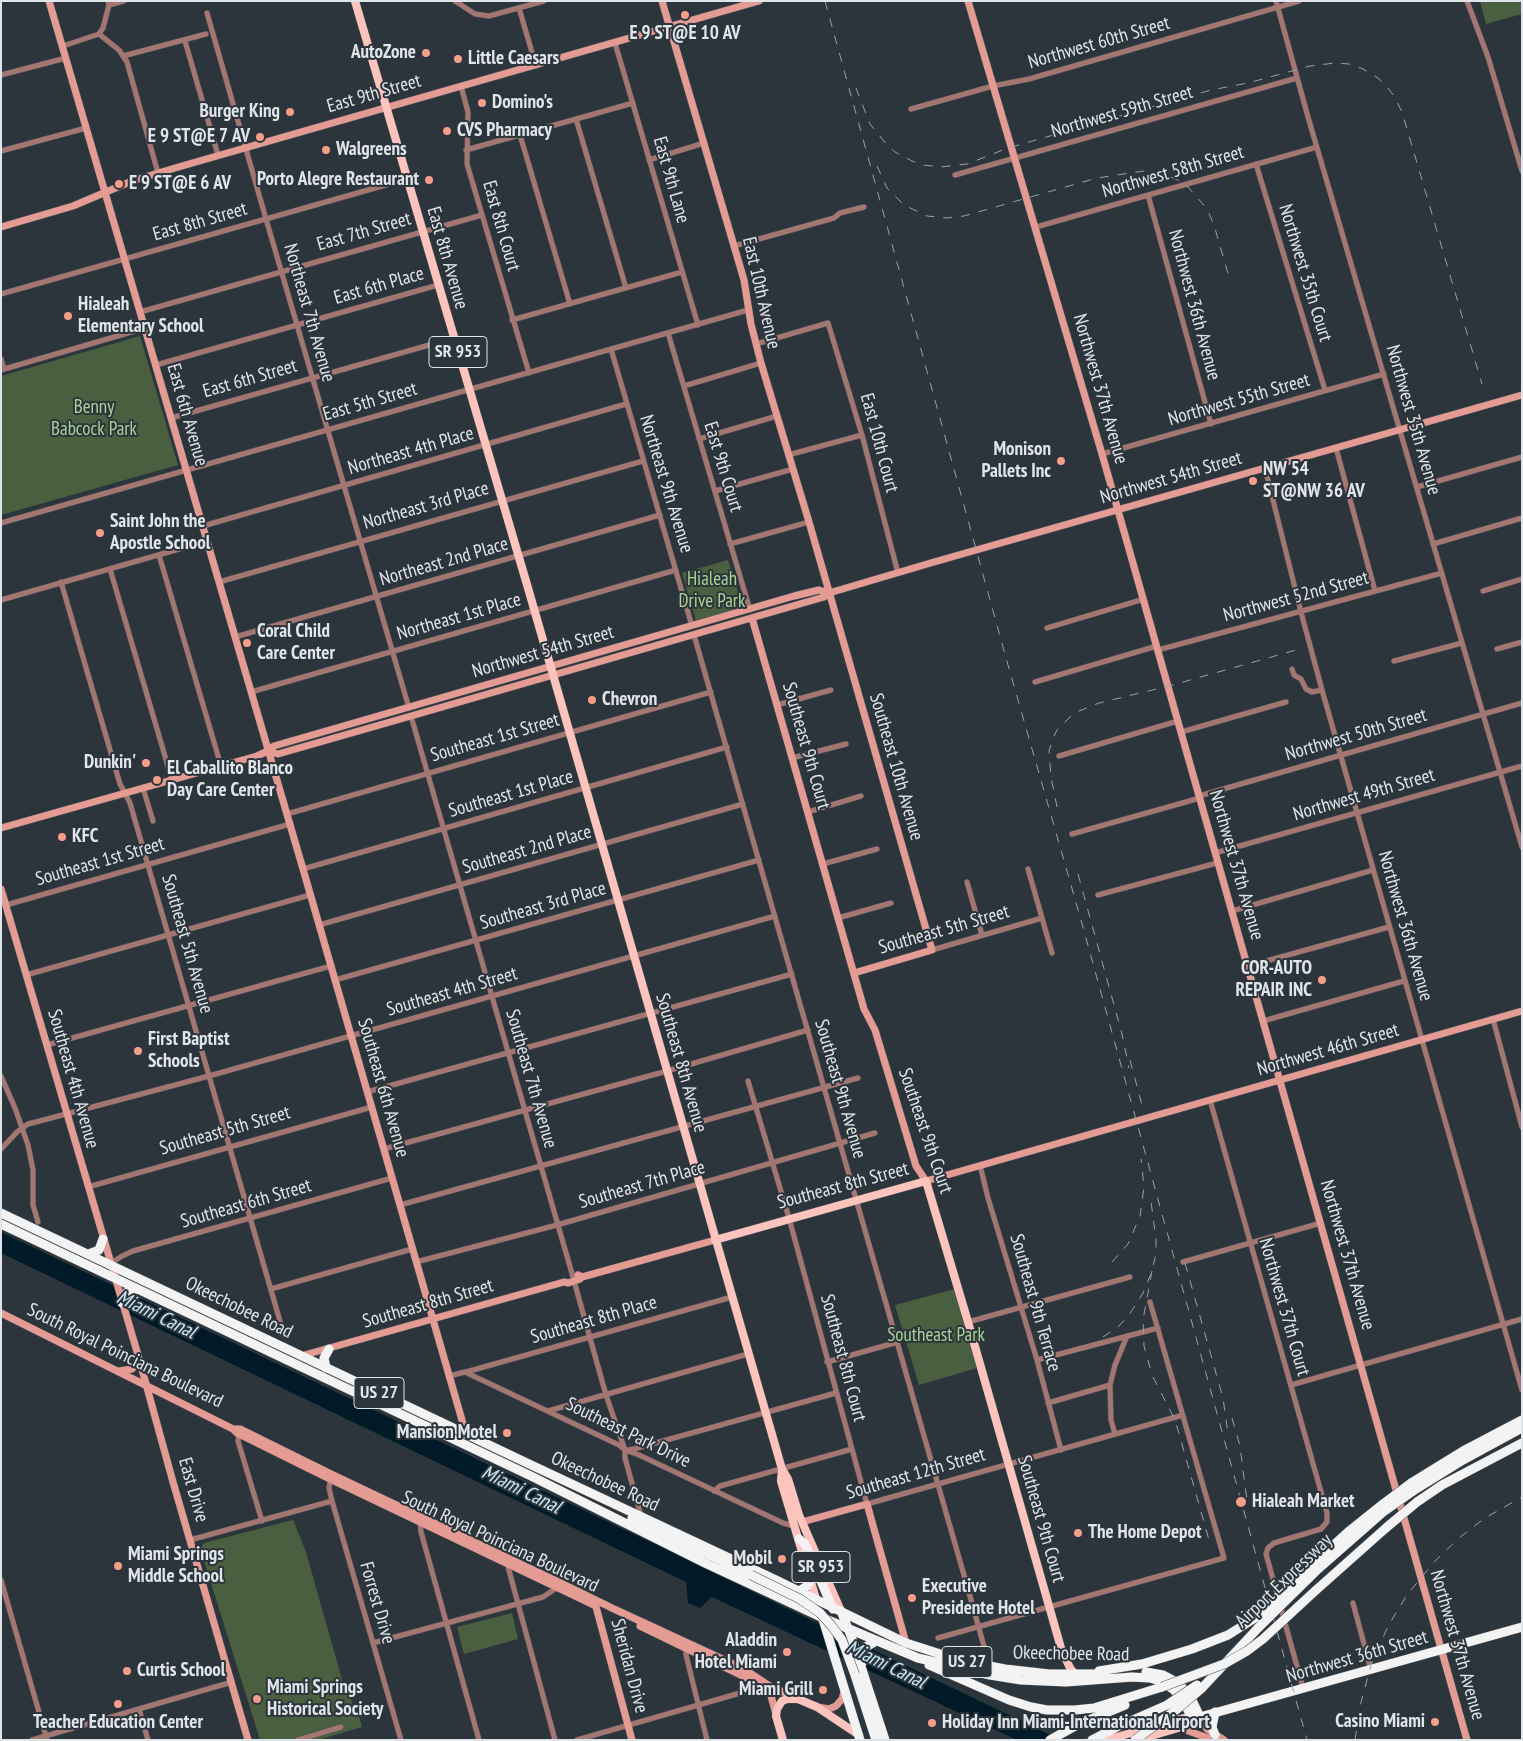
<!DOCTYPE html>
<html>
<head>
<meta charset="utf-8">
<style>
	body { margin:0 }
	#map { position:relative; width:1523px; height:1741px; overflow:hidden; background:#2c353c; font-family:"PT Sans Narrow",sans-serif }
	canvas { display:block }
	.frame { position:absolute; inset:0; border:2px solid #e0e5ea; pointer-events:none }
</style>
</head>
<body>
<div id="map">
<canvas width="1523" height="1741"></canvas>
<div class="frame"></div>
</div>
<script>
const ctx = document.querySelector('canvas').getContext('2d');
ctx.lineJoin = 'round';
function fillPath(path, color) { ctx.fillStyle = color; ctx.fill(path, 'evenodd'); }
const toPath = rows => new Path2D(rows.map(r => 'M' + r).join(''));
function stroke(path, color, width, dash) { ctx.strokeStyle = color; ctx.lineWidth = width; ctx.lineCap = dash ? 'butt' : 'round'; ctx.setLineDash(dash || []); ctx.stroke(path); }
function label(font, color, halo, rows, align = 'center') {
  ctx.font = font + ' "PT Sans Narrow",sans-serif'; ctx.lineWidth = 4; ctx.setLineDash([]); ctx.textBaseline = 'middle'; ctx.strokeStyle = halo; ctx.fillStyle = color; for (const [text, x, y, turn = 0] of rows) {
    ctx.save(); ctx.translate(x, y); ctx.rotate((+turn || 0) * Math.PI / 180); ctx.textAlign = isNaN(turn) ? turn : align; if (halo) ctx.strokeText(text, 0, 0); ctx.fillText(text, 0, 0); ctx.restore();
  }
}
const green = toPath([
	[1480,1,1522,1,1522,14,1486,24],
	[140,336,178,465,1,515,1,376],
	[728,560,743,608,696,621,682,573],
	[955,1289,977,1368,919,1385,895,1305],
	[293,1520,306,1552,345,1690,351,1694,352,1704,356,1705,362,1727,318,1740,260,1740,200,1548,204,1543],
	[512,1613,518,1639,464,1654,457,1627]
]);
const water = toPath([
	[1,1232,667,1550,817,1623,1061,1740,1017,1740,712,1597,700,1608,688,1603,686,1582,1,1253]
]);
const street = toPath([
	[455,1,475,14,489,16,544,1],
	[1276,1,1308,117,1522,847],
	[1467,1,1488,57,1522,171],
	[109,5,124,1],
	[519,8,536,66],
	[207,13,266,219,409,708],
	[99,34,119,50,127,62,158,173],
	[99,34,103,28,109,5,108,1],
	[185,41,218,155],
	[615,43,698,325],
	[63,46,99,34],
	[123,56,206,34],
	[1,75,66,58],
	[461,86,468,112,467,164,529,373],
	[911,109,993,86,1029,79,1299,1],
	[576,119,626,288],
	[520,135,570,304],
	[466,150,633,103],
	[1,151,86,128],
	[649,160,704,143],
	[1256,164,1325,390],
	[955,175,1297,78],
	[1148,195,1211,424],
	[1036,227,1317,147],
	[734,246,834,218,840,213,864,207],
	[1,294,407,179],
	[140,312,482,215],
	[512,320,682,272],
	[668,333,750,610],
	[756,344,828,323,862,435,898,573],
	[611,349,692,626],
	[1,359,4,369],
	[156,365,438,285],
	[1,370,145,328],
	[684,386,761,363],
	[171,418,454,338],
	[699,439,777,416],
	[1336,448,1375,591],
	[1102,454,1384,374],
	[788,455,862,435],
	[1265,468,1301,612,1322,690,1522,1390],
	[1417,487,1522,457],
	[715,491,793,469],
	[1,523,748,310],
	[203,526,626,404],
	[730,544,809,522],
	[1433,544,1522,518],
	[159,555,221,766],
	[110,569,172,780],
	[61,582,120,784,130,803,284,1335],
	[219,582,643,461],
	[1483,591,1522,579],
	[1,600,207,541],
	[1047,628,1144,599],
	[694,635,968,1589,985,1650,988,1667],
	[235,637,660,515],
	[1497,649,1522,642],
	[1158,650,1442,573],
	[1394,661,1462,643],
	[1292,669,1294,675,1301,679,1306,689,1312,692,1322,690],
	[1035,682,1157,646],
	[251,692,676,570],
	[777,705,831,690],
	[411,716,573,1277],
	[1181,732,1286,702],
	[1059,756,1178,721],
	[792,758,846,744],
	[143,788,153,821],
	[1199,796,1522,703],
	[808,812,861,796],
	[287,814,711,692],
	[1072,834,1200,798],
	[1215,853,1522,766],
	[823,864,877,849],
	[303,869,727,747],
	[1028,869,1052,953],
	[967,882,982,935],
	[1098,895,1217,863],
	[6,905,290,824],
	[1232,911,1373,870],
	[838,918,891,903],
	[319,925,743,804],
	[932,950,1042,918],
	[1248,966,1389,927],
	[26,975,310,895],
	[335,980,759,860],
	[1493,1019,1522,1127],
	[1263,1021,1404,981],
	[47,1045,331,966],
	[1,1076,15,1108,28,1145,33,1170,33,1205,38,1222],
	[748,1081,789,1218,867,1504,1183,1415],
	[367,1092,792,974],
	[1210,1100,1327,1513,1327,1522,1321,1529,1274,1543,1268,1548,1266,1554,1278,1597],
	[1,1149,17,1132,28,1124,36,1122,209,1076,775,916],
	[384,1149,667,1071,808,1030],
	[980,1165,988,1198,1037,1360,1061,1450],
	[88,1187,372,1107],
	[400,1205,858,1078],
	[416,1262,557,1225,875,1133],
	[1183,1262,1321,1223],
	[110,1264,122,1256,133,1251,392,1178],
	[574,1281,606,1395,625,1450,625,1458,641,1516],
	[271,1289,412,1249],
	[968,1322,1130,1277],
	[1037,1360,1158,1328],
	[827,1362,898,1342],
	[466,1372,732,1297],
	[449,1376,465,1372,619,1445,625,1450,639,1455,783,1523,794,1526],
	[1291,1385,1522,1319],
	[1048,1403,1110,1385],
	[548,1411,748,1354],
	[239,1434,238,1441,262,1521],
	[1115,1434,1111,1420,1110,1385,1115,1365,1127,1336],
	[628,1450,634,1449,836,1393],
	[331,1477,329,1488,332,1501,401,1740],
	[714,1491,720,1486,852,1449],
	[420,1522,421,1532,479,1740],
	[190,1540,332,1501],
	[507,1563,555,1740],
	[1,1580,47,1740],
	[1353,1603,1371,1670],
	[1280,1605,1303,1688],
	[938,1638,1224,1558,1150,1302],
	[373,1643,543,1597,558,1587],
	[686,1648,686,1655,707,1740],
	[139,1709,148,1740],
	[32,1740,232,1682],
	[298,1740,341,1727],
	[577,1740,768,1685]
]);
const secondary = toPath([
	[49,1,303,869,466,1434],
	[662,1,744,280,751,324,761,363,809,522,932,950,854,973],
	[968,1,1102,454,1467,1740],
	[1,227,73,206,132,181,175,168,759,1],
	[752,618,864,1009,875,1030,916,1166,926,1181,1522,1011],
	[268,751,278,754,411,716,824,597,829,593,934,562,1522,395],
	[1,828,257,756,268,751,274,746,794,596,819,590,829,593],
	[1,889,138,1355,173,1482,248,1740],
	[578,1275,582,1277,593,1274,715,1240],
	[1,1313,233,1429,240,1429,331,1474,569,1587,614,1609,744,1669,768,1685,798,1699],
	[301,1356,564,1282,568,1283,580,1279,582,1277],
	[119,1371,132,1369,136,1365,138,1357],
	[233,1429,237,1433,330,1479,596,1606],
	[802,1522,867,1504,906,1643],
	[595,1603,632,1740],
	[640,1626,749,1679,756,1678],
	[768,1685,776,1714],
	[817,1707,829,1709,836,1706,842,1699,845,1689],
	[1200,1717,1207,1729,1224,1740],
	[1180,1728,1208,1738]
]);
const primary = toPath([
	[355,1,528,588,782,1469,788,1479,799,1515,841,1611],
	[715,1240,926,1181,968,1322,1061,1648,1070,1668,1075,1674],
	[782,1469,781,1481,816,1599],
	[783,1740,776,1716,777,1709,782,1701,787,1699,798,1699,817,1707,859,1735],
	[1106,1740,1191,1716,1196,1716],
	[1137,1740,1195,1723]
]);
const highway = toPath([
	[1,1213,527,1463,774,1579,906,1643,962,1661,1005,1669,1049,1674,1106,1674],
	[1,1224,531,1476,707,1564,823,1618,918,1658,990,1675,1021,1680,1066,1682,1132,1677,1150,1678,1163,1682,1174,1690,1183,1701,1195,1723,1200,1717,1522,1627],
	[89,1254,99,1250,103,1239],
	[122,1303,127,1292,137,1289],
	[326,1368,324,1358,329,1349],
	[1411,1483,1463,1451,1522,1420],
	[1413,1491,1463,1460,1522,1428],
	[1417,1502,1442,1485,1522,1443],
	[632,1518,751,1575],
	[799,1539,805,1544,833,1609],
	[1316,1561,1348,1532,1383,1504],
	[1318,1569,1383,1512],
	[799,1591,807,1586,811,1580],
	[1315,1591,1387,1527],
	[841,1611,851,1636,885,1740],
	[822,1616,860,1740],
	[862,1663,864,1648,876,1641],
	[929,1665,1009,1700,1031,1707,1047,1710,1075,1710,1094,1708,1162,1687],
	[1099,1671,1142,1664,1192,1649,1228,1635,1255,1618],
	[1146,1672,1163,1675,1178,1683,1190,1696,1200,1717],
	[855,1675,876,1740],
	[1202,1688,1258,1628],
	[1215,1735,1212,1727,1215,1712],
	[1050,1740,1077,1725,1125,1705],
	[1092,1740,1117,1727,1167,1705]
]);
const rail = toPath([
	[825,1,1006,658,1081,920,1307,1740],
	[856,88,870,124,887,145,895,152,912,161,923,165,941,167,967,164,1008,148,1211,90,1248,83,1310,66,1335,63,1349,64,1363,69,1378,78,1387,87,1394,96,1402,112,1482,384],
	[877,166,887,188,904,205,927,216,947,218,964,216,1097,178,1144,171,1165,175,1176,179,1189,188,1207,209,1214,225,1229,277],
	[1057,807,1051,777,1049,751,1053,738,1057,730,1074,713,1099,703,1169,686,1303,648],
	[1078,874,1122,1034,1129,1068],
	[1130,1060,1143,1109],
	[1112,1262,1128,1244,1140,1216,1144,1187,1141,1159],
	[1185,1263,1223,1398,1228,1434],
	[1152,1271,1143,1320,1144,1346,1152,1375,1174,1418,1178,1430,1209,1540],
	[1103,1337,1118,1327,1129,1315,1143,1293,1152,1271,1156,1253,1156,1239,1150,1194],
	[1232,1418,1240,1446,1247,1501],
	[1355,1740,1360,1706,1371,1665,1388,1626,1407,1595,1434,1562,1459,1538,1485,1518,1522,1497]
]);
const highwayBridge = toPath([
	[1383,1504,1411,1483],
	[1383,1512,1413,1491],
	[1387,1527,1417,1502],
	[751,1575,800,1599,820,1613,831,1625,842,1640,855,1675],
	[1255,1618,1316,1561],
	[1258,1628,1318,1569],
	[1162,1687,1224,1664,1247,1651,1263,1639,1315,1591],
	[1167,1705,1197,1685],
	[1135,1740,1176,1710,1202,1688]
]);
const markers = [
	[685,15,5,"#f49e8a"],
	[426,53,5,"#f49e8a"],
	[458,59,5,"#f49e8a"],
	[482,103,5,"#f49e8a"],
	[290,112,5,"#f49e8a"],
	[447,131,5,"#f49e8a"],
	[260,137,5,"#f49e8a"],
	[326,150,5,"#f49e8a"],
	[429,180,5,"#f49e8a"],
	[119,184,5,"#f49e8a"],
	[68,316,5,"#f49e8a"],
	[1061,461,5,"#f49e8a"],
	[1253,481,5,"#f49e8a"],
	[100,533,5,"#f49e8a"],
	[247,643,5,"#f49e8a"],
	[592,700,5,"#f49e8a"],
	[146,763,5,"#f49e8a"],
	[157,780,5,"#f49e8a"],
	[62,837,5,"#f49e8a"],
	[1322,980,5,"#f49e8a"],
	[138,1051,5,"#f49e8a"],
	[507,1433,5,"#f49e8a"],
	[1241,1502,6,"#f49e8a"],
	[1078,1533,5,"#f49e8a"],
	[782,1559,5,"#f49e8a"],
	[118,1566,5,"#f49e8a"],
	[912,1598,5,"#f49e8a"],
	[787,1652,5,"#f49e8a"],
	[127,1671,5,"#f49e8a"],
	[823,1690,5,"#f49e8a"],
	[257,1699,5,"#f49e8a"],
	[118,1704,5,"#f49e8a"],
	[1435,1722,5,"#f49e8a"],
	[932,1723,5,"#f49e8a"]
];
const shields = [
	[458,352,58],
	[379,1393,50],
	[821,1567,58],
	[967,1662,50]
];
const shieldNames = [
	["SR 953",458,352],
	["US 27",379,1393],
	["SR 953",821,1567],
	["US 27",967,1662]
];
const poiNames = [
	["E 9 ST@E 10 AV",685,34,"center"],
	["AutoZone",416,53,"right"],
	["Little Caesars",468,59],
	["Domino's",492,103],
	["Burger King",280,112,"right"],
	["CVS Pharmacy",457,131],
	["E 9 ST@E 7 AV",250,137,"right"],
	["Walgreens",336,150],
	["Porto Alegre Restaurant",419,180,"right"],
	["E 9 ST@E 6 AV",129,184],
	["Hialeah",78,305],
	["Elementary School",78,327],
	["Monison",1051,450,"right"],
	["Pallets Inc",1051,472,"right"],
	["NW 54",1263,470],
	["ST@NW 36 AV",1263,492],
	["Saint John the",110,522],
	["Apostle School",110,544],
	["Coral Child",257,632],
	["Care Center",257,654],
	["Chevron",602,700],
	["Dunkin'",136,763,"right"],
	["El Caballito Blanco",167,769],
	["Day Care Center",167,791],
	["KFC",72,837],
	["COR-AUTO",1312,969,"right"],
	["REPAIR INC",1312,991,"right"],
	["First Baptist",148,1040],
	["Schools",148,1062],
	["Mansion Motel",497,1433,"right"],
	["Hialeah Market",1252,1502],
	["The Home Depot",1088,1533],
	["Miami Springs",128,1555],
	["Middle School",128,1577],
	["Mobil",772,1559,"right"],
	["Executive",922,1587],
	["Presidente Hotel",922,1609],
	["Aladdin",777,1641,"right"],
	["Hotel Miami",777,1663,"right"],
	["Curtis School",137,1671],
	["Miami Springs",267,1688],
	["Historical Society",267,1710],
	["Miami Grill",813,1690,"right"],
	["Casino Miami",1425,1722,"right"],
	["Teacher Education Center",118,1723,"center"],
	["Holiday Inn Miami-International Airport",942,1723]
];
const streetNames = [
	["Northwest 60th Street",1099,43,-16],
	["East 9th Street",374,94,-16],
	["Northwest 59th Street",1122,112,-16],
	["Northwest 58th Street",1173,172,-16],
	["East 9th Lane",671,180,74],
	["East 8th Street",200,222,-16],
	["East 8th Court",501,226,74],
	["East 7th Street",364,232,-16],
	["East 8th Avenue",447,258,74],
	["Northwest 35th Court",1305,273,73],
	["East 6th Place",379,286,-16],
	["East 10th Avenue",761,293,77],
	["Northwest 36th Avenue",1194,305,75],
	["Northeast 7th Avenue",309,313,74],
	["East 6th Street",250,379,-16],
	["Northwest 37th Avenue",1100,389,74],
	["Northwest 55th Street",1239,400,-16],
	["East 5th Street",370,402,-16],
	["East 6th Avenue",187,415,74],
	["Northwest 35th Avenue",1413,420,74],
	["East 10th Court",879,443,75],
	["Northeast 4th Place",411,451,-16],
	["East 9th Court",723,467,73],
	["Northwest 54th Street",1171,478,-16],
	["Northeast 9th Avenue",666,484,73],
	["Northeast 3rd Place",426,506,-16],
	["Northeast 2nd Place",444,562,-16],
	["Northwest 52nd Street",1296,597,-15],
	["Northeast 1st Place",459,617,-16],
	["Northwest 54th Street",543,652,-16],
	["Northwest 50th Street",1356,735,-16],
	["Southeast 1st Street",495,738,-16],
	["Southeast 9th Court",806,746,74],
	["Southeast 10th Avenue",896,767,74],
	["Southeast 1st Place",511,794,-16],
	["Northwest 49th Street",1364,795,-16],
	["Southeast 2nd Place",527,850,-16],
	["Southeast 1st Street",100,862,-16],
	["Northwest 37th Avenue",1236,865,74],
	["Southeast 3rd Place",543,906,-16],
	["Northwest 36th Avenue",1405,926,74],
	["Southeast 5th Street",944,930,-16],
	["Southeast 5th Avenue",187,944,74],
	["Southeast 4th Street",452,992,-16],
	["Northwest 46th Street",1328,1050,-16],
	["Southeast 8th Avenue",681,1063,74],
	["Southeast 4th Avenue",73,1079,74],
	["Southeast 7th Avenue",531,1079,74],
	["Southeast 6th Avenue",383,1088,74],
	["Southeast 9th Avenue",840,1089,74],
	["Southeast 5th Street",225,1131,-16],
	["Southeast 9th Court",925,1131,71],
	["Southeast 7th Place",642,1185,-16],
	["Southeast 8th Street",843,1186,-15],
	["Southeast 6th Street",246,1204,-16],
	["Northwest 37th Avenue",1347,1255,74],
	["Southeast 9th Terrace",1035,1303,74],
	["Southeast 8th Street",428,1304,-16],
	["Northwest 37th Court",1284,1307,74],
	["Okeechobee Road",239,1308,26],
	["Southeast 8th Place",594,1320,-16],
	["South Royal Poinciana Boulevard",125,1356,26],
	["Southeast 8th Court",843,1358,75],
	["Southeast Park Drive",628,1433,26],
	["Southeast 12th Street",916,1474,-16],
	["Okeechobee Road",605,1482,25],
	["East Drive",193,1490,74],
	["Southeast 9th Court",1041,1519,74],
	["South Royal Poinciana Boulevard",500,1542,25],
	["Airport Expressway",1284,1581,-44],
	["Forrest Drive",377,1603,74],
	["Northwest 37th Avenue",1457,1645,74],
	["Okeechobee Road",1071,1654,1],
	["Northwest 36th Street",1357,1657,-16],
	["Sheridan Drive",629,1666,75]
];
const parkNames = [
	["Benny",94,408],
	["Babcock Park",94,430],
	["Hialeah",712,580],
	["Drive Park",712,602],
	["Southeast Park",936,1336]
];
const waterNames = [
	["Miami Canal",156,1315,26],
	["Miami Canal",521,1490,26],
	["Miami Canal",886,1665,26]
];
fillPath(green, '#4a5e40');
fillPath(water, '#001b27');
stroke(street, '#495158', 6);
stroke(secondary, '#495158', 8);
stroke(primary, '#495158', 9);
stroke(highway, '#495158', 10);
stroke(street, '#a47672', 5);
stroke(secondary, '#e49b94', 7);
stroke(primary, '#fdc4be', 8);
stroke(highway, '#f3f3f3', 9);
stroke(rail, '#9ba2a7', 1, [9, 9]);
stroke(highwayBridge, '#495158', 10, []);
stroke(highwayBridge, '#f3f3f3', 9);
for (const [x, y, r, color] of markers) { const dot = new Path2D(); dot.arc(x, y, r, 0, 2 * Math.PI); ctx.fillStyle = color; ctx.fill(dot); stroke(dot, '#2c353c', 2); }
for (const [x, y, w] of shields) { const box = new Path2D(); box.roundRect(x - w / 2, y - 15.5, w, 31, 4); ctx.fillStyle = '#2c353c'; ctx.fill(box); stroke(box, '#e0e5ea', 1); }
label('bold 18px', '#e0e5ea', null, shieldNames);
label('bold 19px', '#e0e5ea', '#2c353c', poiNames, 'left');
label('19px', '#e0e5ea', '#2c353c', streetNames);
label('19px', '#a9d594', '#2c353c', parkNames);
label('italic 20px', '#c7e7f7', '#2c353c', waterNames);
</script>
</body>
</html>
